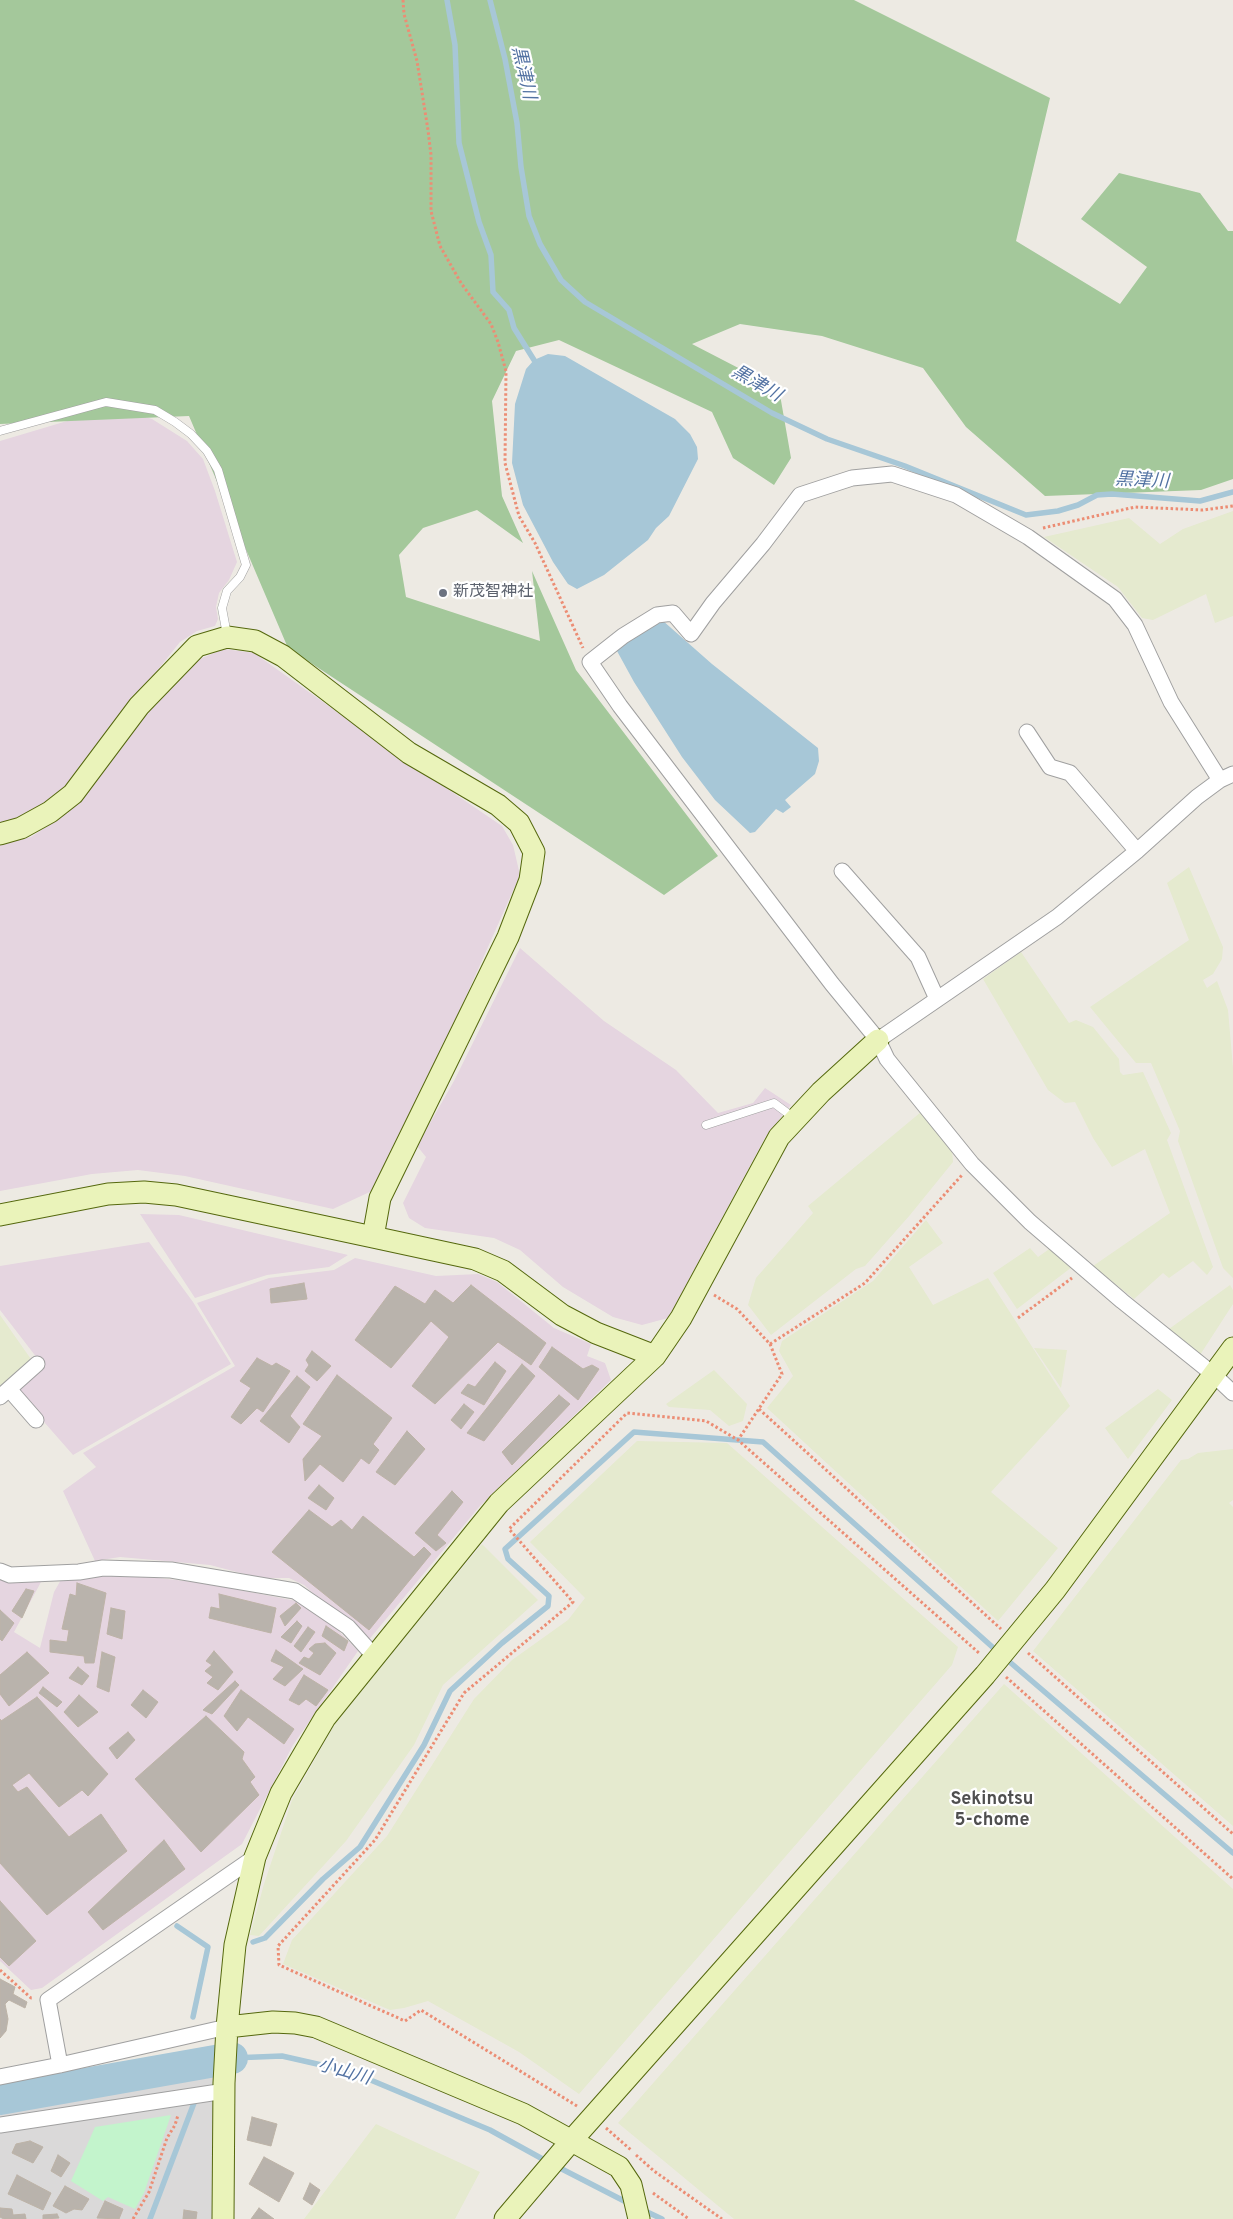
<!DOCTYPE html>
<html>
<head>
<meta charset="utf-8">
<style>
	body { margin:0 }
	canvas { display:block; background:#edeae3 }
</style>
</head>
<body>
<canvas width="1233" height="2219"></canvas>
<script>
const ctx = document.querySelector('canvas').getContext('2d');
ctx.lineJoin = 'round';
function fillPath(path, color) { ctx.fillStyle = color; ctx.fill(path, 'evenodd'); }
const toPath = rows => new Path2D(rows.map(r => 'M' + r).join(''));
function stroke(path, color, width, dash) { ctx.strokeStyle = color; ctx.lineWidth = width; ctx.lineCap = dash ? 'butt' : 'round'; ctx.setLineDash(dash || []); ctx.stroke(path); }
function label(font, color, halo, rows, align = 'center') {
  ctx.font = font + ' Overpass,"Noto Sans JP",sans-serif'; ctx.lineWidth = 4.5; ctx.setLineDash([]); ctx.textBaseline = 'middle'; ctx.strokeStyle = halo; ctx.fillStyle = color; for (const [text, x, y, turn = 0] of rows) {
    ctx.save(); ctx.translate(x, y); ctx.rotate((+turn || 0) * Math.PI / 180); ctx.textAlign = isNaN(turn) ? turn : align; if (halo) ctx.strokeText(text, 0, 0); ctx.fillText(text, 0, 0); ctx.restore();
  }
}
const residential = toPath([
	[214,2066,215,2219,0,2219,0,2099]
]);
const industrial = toPath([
	[94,413,139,415,152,419,187,441,203,459,215,491,237,562,229,580,219,593,216,607,218,619,215,626,197,631,180,642,66,785,48,801,25,816,0,823,0,441],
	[224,649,254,653,399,756,502,826,513,845,520,875,419,1102,374,1190,333,1209,185,1176,138,1170,92,1174,0,1191,0,844,31,837,58,819,80,799,152,707,195,661],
	[520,948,604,1021,676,1070,718,1113,753,1103,765,1088,791,1105,766,1136,668,1318,642,1325,613,1317,563,1287,520,1250,494,1238,425,1228,409,1218,403,1203,426,1157,417,1146,454,1081],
	[140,1214,179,1215,348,1255,329,1267,267,1275,195,1298],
	[149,1242,193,1302,231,1364,73,1455,16,1390,44,1367,0,1310,0,1266],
	[355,1258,436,1276,478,1274,497,1282,554,1328,591,1344,587,1356,605,1363,611,1380,479,1507,367,1642,304,1585,289,1578,260,1578,210,1565,120,1557,95,1561,63,1491,96,1467,83,1453,235,1366,197,1303,269,1278,334,1270],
	[114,1573,203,1583,307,1603,330,1622,358,1651,293,1745,242,1844,42,1988,31,1990,0,1961,0,1576,14,1581,41,1582,14,1632,40,1648,54,1592,62,1578]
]);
const farmland = toPath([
	[1233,511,1233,616,1215,623,1206,594,1153,620,1142,618,1118,587,1044,537,1129,518,1160,544,1183,529],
	[1189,867,1223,947,1222,959,1213,974,1203,980,1207,988,1217,981,1228,1010,1233,1068,1233,1278,1223,1268,1178,1141,1180,1131,1151,1063,1136,1063,1090,1007,1189,940,1167,883],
	[1021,952,1069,1023,1076,1020,1093,1027,1119,1059,1120,1072,1123,1075,1143,1072,1171,1133,1167,1140,1213,1267,1207,1275,1193,1261,1169,1278,1163,1273,1134,1299,1093,1266,1170,1213,1145,1149,1112,1167,1093,1138,1075,1102,1065,1103,1048,1090,983,979],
	[921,1112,952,1150,953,1162,910,1215,865,1266,856,1269,771,1335,748,1305,756,1278,813,1213,808,1206],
	[926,1220,943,1243,909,1267,933,1305,988,1278,1070,1406,991,1492,1058,1548,998,1621,767,1408,793,1376,779,1351,782,1341,873,1281],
	[1052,1247,1072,1267,1017,1309,993,1273,1030,1248,1038,1257],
	[1230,1285,1233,1290,1233,1304,1200,1355,1169,1329],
	[0,1315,33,1362,0,1391],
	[1034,1348,1067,1350,1061,1388],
	[714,1370,747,1404,743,1421,729,1426,710,1410,669,1407,666,1404],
	[1158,1389,1172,1400,1128,1459,1105,1428],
	[637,1441,727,1443,958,1647,952,1665,579,2094,519,2052,428,2001,404,2008,390,2010,283,1964,292,1940,387,1836,474,1699,512,1660,568,1620,585,1598,530,1542],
	[1233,1449,1233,1500,1229,1503,1233,1507,1233,1826,1033,1651,1181,1460,1188,1459,1198,1453],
	[482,1544,538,1600,443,1685,414,1745,346,1841,259,1936,250,1935,264,1884,292,1800,337,1720],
	[1004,1684,1233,1889,1233,2219,734,2219,618,2123],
	[376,2124,480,2172,455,2219,304,2219]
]);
const forest = toPath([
	[0,0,854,0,1050,98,1016,241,1120,304,1147,267,1081,219,1119,173,1200,193,1228,231,1233,231,1233,479,1201,490,1045,496,966,427,923,368,822,336,740,324,692,344,779,389,791,458,774,485,733,458,712,412,559,340,516,351,492,401,502,496,523,543,477,510,423,528,399,555,406,597,540,641,532,571,576,670,718,856,664,895,288,648,189,416,0,424]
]);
const park = toPath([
	[171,2115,144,2193,135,2209,108,2197,103,2201,71,2181,95,2127]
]);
const water = toPath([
	[548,354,565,356,675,419,690,434,697,447,698,459,669,516,656,528,648,540,604,575,577,589,568,584,553,562,523,505,512,463,515,404,526,369,534,360],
	[662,620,712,664,818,748,819,761,815,774,785,800,791,807,783,813,776,809,755,832,750,833,715,800,682,757,634,682,617,651,646,625]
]);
const stream = toPath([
	[447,0,455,45,459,143,479,222,491,255,493,292,509,310,514,328,534,360],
	[490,0,505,59,517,123,521,167,529,216,540,244,561,280,585,302,772,413,827,439,905,466,1026,515,1058,511,1078,505,1097,495,1112,494,1200,501,1233,492],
	[1005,1658,1233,1853],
	[177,1926,208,1947,193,2017],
	[253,1942,265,1938,323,1879,360,1847,424,1745,450,1691,502,1643,548,1606,549,1596,508,1559,505,1549,634,1432,763,1442,998,1652],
	[232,2058,282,2056,326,2066,373,2081,490,2130,548,2162],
	[556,2166,630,2204],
	[643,2210,662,2219],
	[150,2219,194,2103]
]);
const river = toPath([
	[0,2099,232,2058]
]);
const building = toPath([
	[304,1283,307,1299,271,1303,270,1289,304,1283],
	[471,1285,546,1343,531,1365,498,1342,435,1404,412,1386,449,1337,431,1321,391,1368,355,1340,395,1286,425,1304,435,1290,453,1303,471,1285],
	[552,1347,583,1369,592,1365,599,1369,578,1400,539,1367,552,1347],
	[312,1351,331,1366,317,1381,305,1371,309,1365,306,1360,312,1351],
	[257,1358,272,1366,276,1363,290,1371,263,1412,257,1408,241,1424,231,1417,251,1388,240,1381,257,1358],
	[495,1362,506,1371,484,1405,461,1393,468,1384,475,1387,495,1362],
	[522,1364,535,1376,484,1441,467,1433,522,1364],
	[337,1375,392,1418,373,1444,379,1450,369,1464,361,1458,343,1482,320,1464,305,1481,303,1459,322,1436,303,1424,337,1375],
	[297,1376,310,1387,290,1416,300,1427,289,1443,260,1421,297,1376],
	[559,1395,570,1404,512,1465,502,1452,559,1395],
	[464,1404,474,1412,461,1429,451,1420,464,1404],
	[407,1431,425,1449,395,1485,376,1472,407,1431],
	[319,1485,334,1498,326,1510,308,1498,319,1485],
	[452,1491,463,1502,437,1535,446,1543,436,1551,415,1533,452,1491],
	[309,1510,332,1527,341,1520,352,1530,363,1516,414,1557,424,1547,431,1554,369,1630,272,1552,309,1510],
	[77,1583,106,1593,94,1663,85,1663,84,1656,50,1652,50,1640,67,1642,69,1630,62,1629,70,1594,76,1596,77,1583],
	[26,1589,34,1591,22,1618,12,1611,26,1589],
	[219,1594,276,1608,271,1633,209,1618,211,1607,220,1609,219,1594],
	[296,1603,301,1608,285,1626,280,1616,296,1603],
	[111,1608,125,1611,122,1639,107,1634,111,1608],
	[0,1610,14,1623,2,1641,0,1639,0,1610],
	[297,1621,302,1626,291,1643,281,1637,297,1621],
	[326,1626,348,1641,344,1651,322,1636,326,1626],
	[308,1627,315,1632,301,1652,294,1646,308,1627],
	[325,1643,336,1653,320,1675,299,1663,304,1657,309,1659,314,1653,309,1649,315,1644,325,1643],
	[276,1650,303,1669,285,1686,273,1679,284,1667,271,1661,276,1650],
	[214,1651,233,1672,218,1690,207,1683,213,1677,205,1671,212,1665,206,1661,214,1651],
	[27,1652,49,1673,9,1706,0,1694,0,1675,27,1652],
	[102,1652,115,1657,109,1692,97,1687,102,1652],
	[78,1667,89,1676,82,1685,69,1678,78,1667],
	[304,1675,328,1690,316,1706,306,1699,299,1705,289,1700,304,1675],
	[235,1681,239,1685,212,1714,203,1710,235,1681],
	[43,1687,62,1702,57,1707,39,1693,43,1687],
	[143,1690,158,1702,146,1718,131,1705,143,1690],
	[241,1690,294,1729,284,1744,248,1717,237,1731,224,1716,241,1690],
	[79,1695,98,1712,78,1727,64,1712,79,1695],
	[37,1697,108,1774,88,1796,82,1790,59,1807,29,1773,12,1785,18,1792,27,1787,69,1837,101,1814,127,1851,47,1915,0,1863,0,1719,1,1721,37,1697],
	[206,1716,244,1752,242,1759,255,1777,250,1782,259,1795,201,1852,135,1779,206,1716],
	[128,1732,135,1740,117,1759,109,1748,128,1732],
	[164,1840,185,1869,103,1930,88,1912,164,1840],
	[0,1901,36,1941,9,1966,0,1957,0,1901],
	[0,1979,15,1987,13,1994,27,2002,25,2008,9,2000,5,2004,8,2019,6,2031,0,2038,0,1979],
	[252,2117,277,2124,271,2146,247,2140,252,2117],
	[30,2141,43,2147,33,2163,12,2153,16,2144,30,2141],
	[58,2155,70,2163,61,2177,51,2171,58,2155],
	[264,2157,294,2173,279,2202,249,2184,264,2157],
	[17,2175,51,2193,43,2210,8,2194,17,2175],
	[310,2183,320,2190,312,2205,303,2199,310,2183],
	[65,2186,89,2199,82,2210,74,2209,66,2213,53,2206,65,2186],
	[105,2201,123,2209,119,2219,97,2218,105,2201],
	[0,2208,12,2209,13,2215,25,2214,26,2219,4,2219,0,2217,0,2208],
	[259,2208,274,2219,251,2219,259,2208],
	[184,2210,197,2212,196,2219,183,2219,184,2210],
	[57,2214,59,2218,43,2219,43,2215,57,2214]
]);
const path = toPath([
	[403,0,404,14,417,61,428,130,431,155,431,211,440,246,461,283,491,324,498,342,506,371,505,463,519,516,535,543,583,648],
	[1043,528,1135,507,1203,510,1233,506],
	[714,1295,737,1309,770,1344,782,1374,738,1440],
	[1018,1318,1072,1278],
	[770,1344,865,1283,962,1175],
	[759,1409,1001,1629],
	[1028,1653,1233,1834],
	[1006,1677,1233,1879],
	[0,1970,31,1998,34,1998],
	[577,2106,421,2010,405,2021,279,1965,278,1946,375,1840,464,1693,573,1602,509,1529,627,1413,706,1421,738,1440,979,1653],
	[606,2128,631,2150],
	[636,2155,654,2171,722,2219],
	[653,2193,689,2219],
	[133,2219,149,2192,167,2138,175,2125,178,2115]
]);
const lane = toPath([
	[0,431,106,402,155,410,175,422,191,434,207,451,218,470,246,565,240,577,227,591,222,608,227,635],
	[706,1125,774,1103,794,1118]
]);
const street = toPath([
	[1027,732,1050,767,1070,773,1137,851],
	[1220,780,1171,702,1135,625,1115,599,1028,537,956,495,892,474,852,478,800,495,763,544,713,603,691,634,673,613,657,615,623,636,590,662,620,706,832,984,878,1040,887,1059,972,1164,1030,1222,1122,1301,1214,1375,1233,1393],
	[842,871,918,957,937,999],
	[878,1040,1057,917,1137,851,1197,797,1220,780,1233,774],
	[9,1389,36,1420],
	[0,1397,37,1364],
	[0,1571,10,1575,79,1572,103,1568,171,1570,295,1591,348,1627,375,1657],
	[60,2065,48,2000,255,1857],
	[0,2077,60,2065,227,2027],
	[0,2125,225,2091]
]);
const secondary = toPath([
	[0,834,21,828,50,812,73,794,139,706,197,646,227,637,255,641,283,656,409,753,498,805,519,823,534,852,530,880,508,937,380,1198,373,1237],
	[0,1215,108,1194,144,1192,176,1195,373,1237,475,1259,503,1271,562,1315,596,1333,655,1356],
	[227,2027,273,2022,295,2023,316,2027,523,2114,619,2167,631,2185,639,2219],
	[223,2219,224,2083,227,2027,235,1945,255,1857,281,1793,325,1718,499,1503,655,1356,681,1318,779,1137,821,1092,878,1040],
	[505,2219,572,2140,985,1675,1055,1590,1233,1348]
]);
const markers = [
	[443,593,5,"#6b7280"]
];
const worshipNames = [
	["新茂智神社",453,593]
];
const waterNames = [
	["黒津川",522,73,77],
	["黒津川",756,385,30],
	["黒津川",1142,482,3],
	["小山川",344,2073,16]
];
const neighbourhoodNames = [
	["Sekinotsu",992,1800],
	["5-chome",992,1821]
];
fillPath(residential, '#dad9d9');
fillPath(industrial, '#e5d5e0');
fillPath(farmland, '#e5eacf');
fillPath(forest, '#a4c89b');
fillPath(park, '#c3f4cc');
fillPath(water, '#a7c7d7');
stroke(stream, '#a7c7d7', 5.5);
stroke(river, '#a7c7d7', 32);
fillPath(building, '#b9b3ac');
stroke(building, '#bdb3a7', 1);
stroke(lane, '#a0a0a0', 9);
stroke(street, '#a0a0a0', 17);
stroke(secondary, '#55680e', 23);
stroke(path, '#ec8d74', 3, [2.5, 2.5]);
stroke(lane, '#fff', 8);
stroke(street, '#fff', 15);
stroke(secondary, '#eaf3ba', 21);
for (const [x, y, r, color] of markers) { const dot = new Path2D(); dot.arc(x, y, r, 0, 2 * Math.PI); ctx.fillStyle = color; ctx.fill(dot); stroke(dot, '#fff', 2); }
label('16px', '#5b616d', '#fff', worshipNames, 'left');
label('italic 18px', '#5272a2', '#fff', waterNames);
label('bold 18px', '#4f4f4f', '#fff', neighbourhoodNames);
</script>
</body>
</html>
